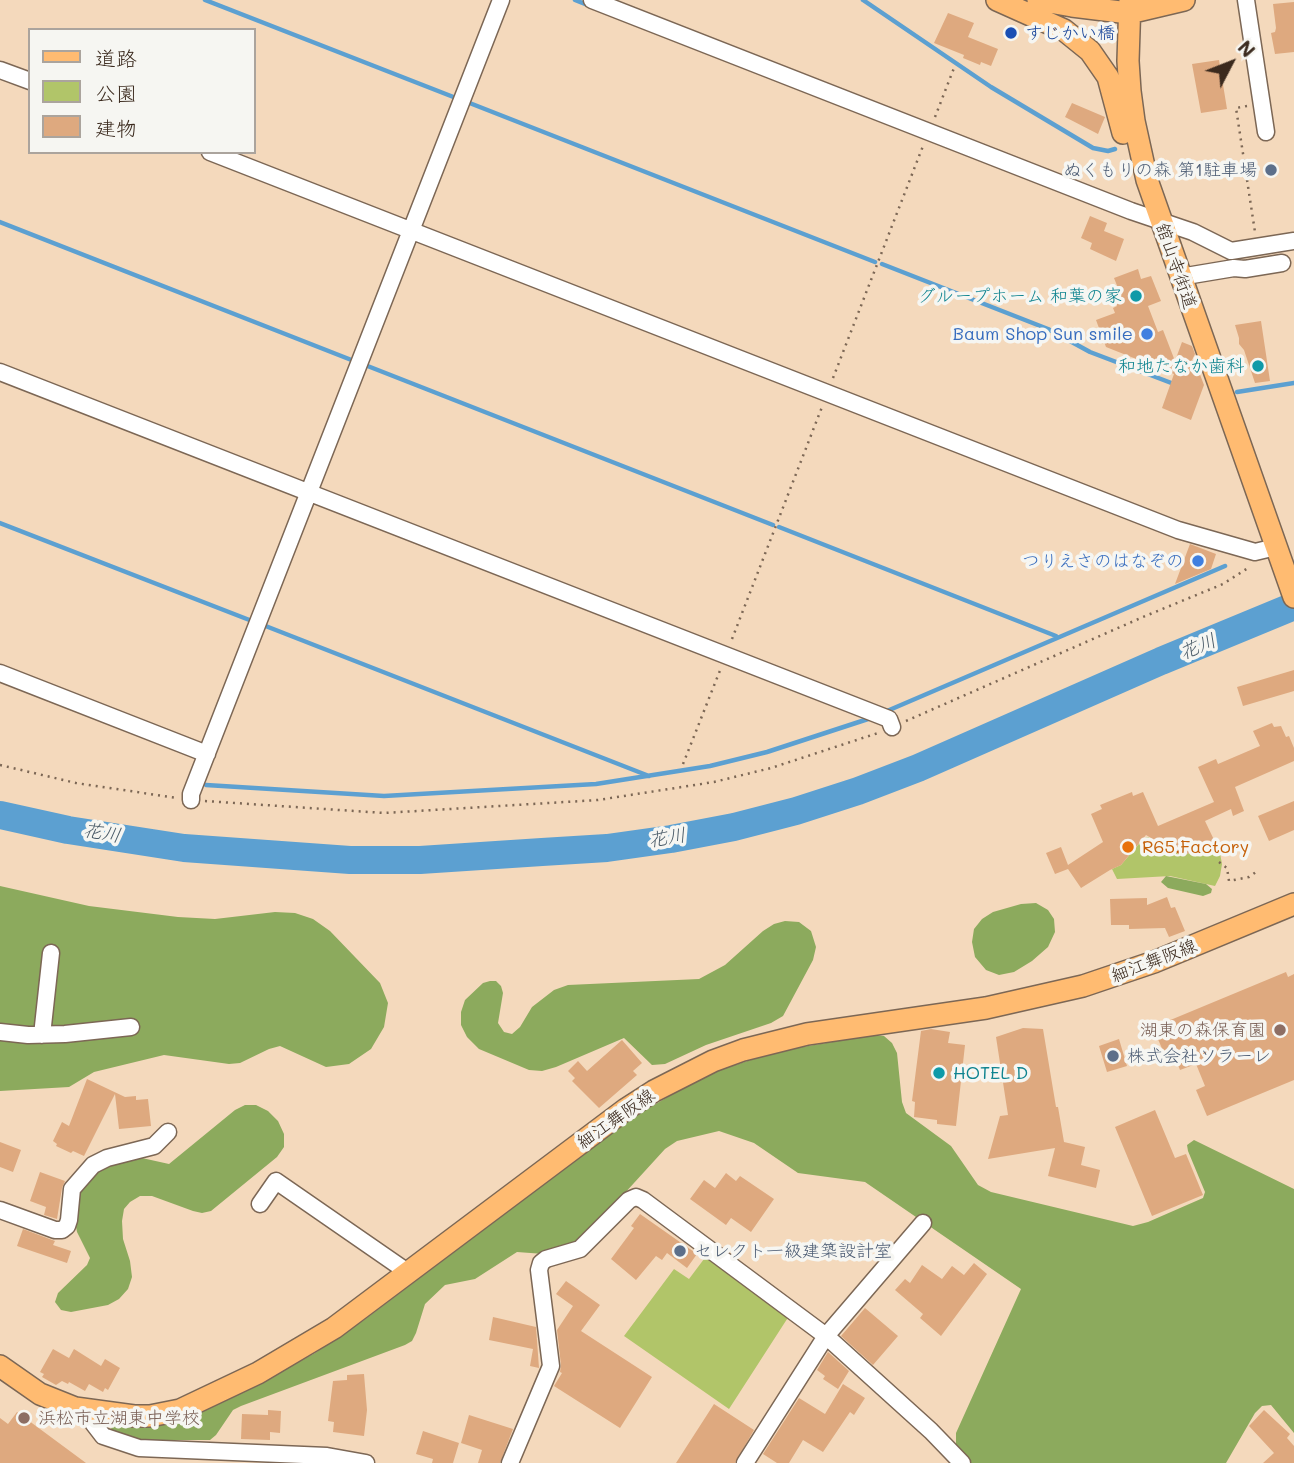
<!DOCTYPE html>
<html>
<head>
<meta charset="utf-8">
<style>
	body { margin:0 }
	#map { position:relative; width:1294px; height:1463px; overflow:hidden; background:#f4d9bc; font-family:Mali,"Klee One",sans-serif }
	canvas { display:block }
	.legend { position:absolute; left:28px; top:28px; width:228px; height:126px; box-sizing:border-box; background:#f6f6f2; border:2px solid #aba49d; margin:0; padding:9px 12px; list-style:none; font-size:21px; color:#3b2a1e }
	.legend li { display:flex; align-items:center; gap:14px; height:35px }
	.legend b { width:35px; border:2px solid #aba49d }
	.north { position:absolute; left:1196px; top:28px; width:70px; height:70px; -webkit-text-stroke:5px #f6f6f2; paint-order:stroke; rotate:48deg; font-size:19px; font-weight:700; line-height:28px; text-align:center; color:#3b2a1e }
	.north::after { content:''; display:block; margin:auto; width:24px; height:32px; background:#3b2a1e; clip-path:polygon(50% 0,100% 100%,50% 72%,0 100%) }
</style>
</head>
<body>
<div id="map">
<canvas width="1294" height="1463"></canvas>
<ul class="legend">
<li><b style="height:9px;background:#ffbb71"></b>道路</li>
<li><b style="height:19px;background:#b1c569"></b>公園</li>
<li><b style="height:19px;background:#dea97f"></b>建物</li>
</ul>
<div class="north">N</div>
</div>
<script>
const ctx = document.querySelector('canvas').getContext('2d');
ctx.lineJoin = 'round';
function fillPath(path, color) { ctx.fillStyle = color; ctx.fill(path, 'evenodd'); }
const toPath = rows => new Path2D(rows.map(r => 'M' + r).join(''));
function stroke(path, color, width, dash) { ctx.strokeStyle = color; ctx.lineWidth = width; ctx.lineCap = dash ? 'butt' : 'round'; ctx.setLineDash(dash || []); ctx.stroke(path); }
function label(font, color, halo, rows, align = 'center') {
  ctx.font = font + ' Mali,"Klee One",sans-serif'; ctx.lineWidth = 7; ctx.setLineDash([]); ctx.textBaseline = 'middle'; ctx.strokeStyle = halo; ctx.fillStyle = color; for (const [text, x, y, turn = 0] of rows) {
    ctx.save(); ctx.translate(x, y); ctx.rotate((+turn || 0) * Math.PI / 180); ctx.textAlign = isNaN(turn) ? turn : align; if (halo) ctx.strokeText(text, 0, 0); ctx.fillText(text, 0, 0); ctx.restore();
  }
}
const green = toPath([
	[1148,837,1182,856,1215,842,1220,853,1222,864,1220,876,1215,886,1170,876,1117,879,1112,869,1121,865,1143,839],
	[707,1255,789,1316,729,1409,624,1336,674,1269,689,1279]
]);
const forest = toPath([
	[1166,876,1206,884,1212,889,1211,893,1203,896,1168,888,1161,882],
	[0,886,89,906,178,917,215,919,275,912,295,913,313,919,330,931,380,983,388,1003,384,1027,371,1049,349,1064,326,1067,280,1046,269,1049,240,1063,229,1064,164,1055,94,1072,69,1087,0,1091],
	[1036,903,1048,910,1054,919,1055,932,1048,947,1032,961,1014,972,999,975,986,970,975,957,972,942,974,929,982,919,993,912,1021,904],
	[785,921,799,922,811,931,816,947,813,960,783,1016,771,1023,706,1045,665,1064,652,1065,624,1038,556,1067,542,1071,529,1070,479,1049,467,1037,461,1025,461,1012,465,1000,483,983,490,981,496,981,501,986,503,993,498,1023,504,1032,512,1034,520,1027,532,1007,554,990,568,985,699,979,725,965,763,931,774,924],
	[874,1035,884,1036,892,1043,897,1053,902,1102,906,1113,951,1146,978,1185,991,1192,1133,1226,1148,1222,1203,1198,1205,1192,1188,1151,1187,1145,1194,1140,1294,1189,1294,1433,1271,1405,1262,1406,1255,1413,1226,1463,970,1463,956,1447,956,1433,1021,1289,865,1182,798,1173,754,1143,719,1131,677,1141,665,1149,582,1240,544,1254,517,1252,475,1279,445,1285,425,1304,416,1333,412,1341,405,1345,241,1406,233,1410,216,1435,210,1440,140,1440,112,1430,111,1428,117,1425,150,1427,183,1421,263,1382,315,1353,364,1320,632,1118,688,1085,717,1071,778,1051],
	[245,1105,256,1105,268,1111,278,1121,284,1134,284,1147,277,1157,211,1211,202,1213,193,1211,152,1196,140,1196,130,1202,124,1209,122,1221,123,1239,130,1261,132,1277,128,1289,119,1299,108,1305,71,1312,61,1310,55,1302,58,1293,87,1265,90,1258,77,1232,75,1222,78,1192,103,1166,142,1158,169,1164,235,1110]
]);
const stream = toPath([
	[205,0,456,98],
	[575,0,590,6],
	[863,0,991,87,1093,148,1108,151,1115,149],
	[467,102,875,262],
	[0,222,354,361],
	[882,264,1048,329,1090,352,1174,384],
	[365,365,773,525],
	[1237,392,1294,383],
	[0,523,252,621],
	[779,527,1056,636],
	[263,625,649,776],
	[887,711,1225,566],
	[206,785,384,796,596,784,710,766,767,752,868,719]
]);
const river = toPath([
	[0,815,68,830,184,848,350,860,420,860,542,852,607,848,671,839,734,827,796,811,858,791,918,768,1161,661,1294,606]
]);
const building = toPath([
	[1294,2,1294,52,1275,54,1271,33,1275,32,1276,28,1273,4],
	[948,13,974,23,968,37,998,49,991,66,981,62,980,65,963,58,964,55,934,43],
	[1219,60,1227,109,1201,113,1192,64],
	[1072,103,1105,117,1098,134,1065,117],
	[1090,216,1107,223,1104,231,1124,239,1116,261,1090,249,1092,243,1081,238],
	[1138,269,1141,279,1151,276,1161,301,1148,306,1158,332,1163,330,1175,361,1182,342,1192,346,1195,354,1192,360,1196,361,1193,369,1199,372,1204,385,1191,420,1162,408,1174,374,1106,347,1096,320,1115,313,1113,308,1117,306,1111,291,1118,288,1114,278],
	[1261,321,1270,381,1255,383,1244,350,1239,344,1239,338,1235,325],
	[1190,544,1216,554,1211,569,1175,584],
	[1294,670,1294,691,1243,706,1237,687],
	[1272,723,1274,727,1281,726,1286,737,1289,736,1294,748,1294,761,1235,787,1244,811,1233,816,1231,809,1205,821,1215,842,1182,856,1146,835,1121,865,1110,870,1081,888,1068,869,1055,874,1046,853,1061,847,1068,865,1103,842,1091,814,1102,809,1100,805,1132,792,1133,796,1143,792,1158,826,1214,802,1198,767,1216,759,1218,764,1260,746,1253,731],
	[1294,801,1294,830,1269,841,1258,816],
	[1167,897,1171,908,1175,907,1185,931,1169,937,1165,928,1129,929,1129,925,1111,925,1110,899,1147,898,1147,905],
	[1286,972,1288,977,1294,974,1294,1080,1207,1116,1196,1090,1205,1086,1196,1064,1180,1070,1172,1050,1164,1053,1157,1037,1172,1030,1168,1021],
	[1023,1028,1043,1029,1056,1107,1058,1107,1064,1142,1085,1147,1081,1165,1100,1170,1096,1188,1048,1176,1055,1148,988,1159,1000,1116,1008,1115,996,1037],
	[931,1029,950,1032,948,1043,965,1045,956,1126,937,1124,937,1120,914,1117,915,1102,912,1101,921,1031],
	[1119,1039,1127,1066,1107,1072,1099,1046],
	[622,1040,642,1063,633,1071,637,1075,599,1108,572,1081,575,1078,568,1071,578,1061,587,1071],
	[87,1079,125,1097,136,1096,136,1100,148,1099,151,1126,119,1129,115,1094,84,1156,73,1151,71,1153,56,1146,57,1144,53,1141,62,1122,69,1126],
	[1155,1110,1175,1158,1186,1154,1203,1195,1152,1216,1115,1127],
	[0,1142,21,1150,13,1172,0,1167],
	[40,1172,65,1181,62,1188,57,1219,44,1215,46,1207,30,1201],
	[726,1173,736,1181,740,1176,774,1199,751,1232,731,1218,726,1225,690,1199,704,1180,715,1188],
	[640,1214,697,1254,687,1268,667,1253,662,1260,656,1256,636,1280,611,1259,634,1228,631,1226],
	[23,1229,55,1241,53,1245,71,1251,67,1263,17,1246],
	[974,1263,987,1274,941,1336,920,1318,923,1314,895,1290,905,1279,910,1283,922,1265,942,1279,952,1266,964,1275],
	[566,1281,600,1305,581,1331,652,1377,620,1428,554,1386,562,1373,560,1372,561,1365,557,1330,573,1306,556,1294],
	[865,1308,898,1336,873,1365,841,1336],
	[493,1317,536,1327,539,1368,530,1366,533,1349,489,1340],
	[53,1349,69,1358,74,1349,101,1366,105,1359,120,1368,108,1390,105,1388,103,1392,89,1384,85,1391,69,1382,68,1384,62,1381,56,1385,42,1377,44,1374,40,1372],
	[828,1352,849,1371,838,1389,823,1379,825,1376,817,1370],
	[364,1374,367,1410,364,1436,333,1432,334,1422,328,1421,333,1381,347,1380,347,1375],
	[843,1384,865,1398,854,1415,850,1412,823,1452,803,1440,789,1463,777,1463,763,1454,799,1398,825,1414],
	[714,1404,754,1430,735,1463,676,1463],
	[268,1410,281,1411,280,1433,270,1432,270,1440,241,1439,242,1414,268,1415],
	[1264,1410,1290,1434,1287,1438,1294,1446,1294,1463,1263,1463,1274,1453,1249,1426],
	[17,1412,86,1463,0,1463,0,1418,8,1424],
	[469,1415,513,1429,500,1463,478,1463,482,1450,461,1443],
	[423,1431,459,1443,453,1463,432,1463,433,1459,416,1454]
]);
const path = toPath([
	[1247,106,1236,108,1255,232],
	[935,117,954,68],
	[833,378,923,146],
	[732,639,822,407],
	[906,721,1143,617,1223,584,1248,568],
	[683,764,721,668],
	[0,765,76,783,177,798],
	[205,801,384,813,598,800,714,782,771,768,878,733],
	[1219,862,1227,868,1229,881,1249,877,1256,872]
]);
const minor = toPath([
	[592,0,1131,211,1193,232,1231,251,1294,241],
	[1246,0,1266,132],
	[0,70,30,81],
	[210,152,1178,530,1255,552,1276,547],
	[1180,277,1234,268,1245,269,1282,263],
	[0,372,889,719,892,727],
	[0,673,207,754],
	[191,800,191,794,501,0],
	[0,1032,28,1035,65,1034,131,1027],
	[42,1035,51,953],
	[260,1204,276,1181,409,1273],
	[0,1210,55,1230,62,1230,67,1226,69,1220,72,1189,93,1165,107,1158,154,1146,168,1132],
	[95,1411,93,1423,103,1436,139,1448,327,1456,366,1463],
	[510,1463,551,1366,539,1270,541,1263,546,1259,580,1249,629,1200,636,1197,643,1200,826,1336,931,1431,962,1463],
	[745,1463,826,1336,923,1223]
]);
const major = toPath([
	[997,0,1064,30,1090,51,1108,77,1123,133],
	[1038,0,1072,6,1129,13,1184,0],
	[1130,0,1128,61,1130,91,1134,121,1147,180,1294,597],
	[0,1366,40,1394,75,1408,134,1416,150,1416,180,1410,258,1373,334,1328,626,1109,654,1091,713,1061,743,1050,807,1034,986,1008,1083,986,1154,962,1294,904]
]);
const markers = [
	[1011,33,7,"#1a4fb4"],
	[1271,170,7,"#5c6f8a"],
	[1136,296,7,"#0f9aa8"],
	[1147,334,7,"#3f7fe0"],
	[1258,366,7,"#0f9aa8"],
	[1198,561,7,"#3f7fe0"],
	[1128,847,7,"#e8710a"],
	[1280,1030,7,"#8d6e63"],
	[1113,1056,7,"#5c6f8a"],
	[939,1073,7,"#0f9aa8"],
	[680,1251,7,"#5c6f8a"],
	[24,1418,7,"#8d6e63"]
];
const transitNames = [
	["すじかい橋",1025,33]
];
const serviceNames = [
	["ぬくもりの森 第1駐車場",1257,170,"right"],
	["株式会社ソラーレ",1127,1056],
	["セレクト一級建築設計室",694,1251]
];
const streetNames = [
	["舘山寺街道",1176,266,71],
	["細江舞阪線",1154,961,-21],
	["細江舞阪線",616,1119,-35]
];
const cultureNames = [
	["グループホーム 和葉の家",1122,296],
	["和地たなか歯科",1244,366],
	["HOTEL D",953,1073,"left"]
];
const shopNames = [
	["Baum Shop Sun smile",1133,334],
	["つりえさのはなぞの",1184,561]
];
const foodNames = [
	["R65.Factory",1142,847]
];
const educationNames = [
	["湖東の森保育園",1266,1030],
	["浜松市立湖東中学校",38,1418,"left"]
];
const waterNames = [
	["花川",1198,647,-23],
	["花川",102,833,10],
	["花川",667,838,-9]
];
fillPath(green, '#b1c569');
fillPath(forest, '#8caa5d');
stroke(stream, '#5ca0d1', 4.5);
stroke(river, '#5ca0d1', 28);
fillPath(building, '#dea97f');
stroke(minor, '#7c6755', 19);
stroke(major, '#7c6755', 24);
stroke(path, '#7c6755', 2.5, [2, 5]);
stroke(minor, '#fff', 16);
stroke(major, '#ffbb71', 21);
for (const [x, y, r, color] of markers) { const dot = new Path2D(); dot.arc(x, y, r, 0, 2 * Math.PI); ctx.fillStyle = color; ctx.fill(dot); stroke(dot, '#f6f6f2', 2.5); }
label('18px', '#164399', '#f6f6f2', transitNames, 'left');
label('18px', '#4e5e75', '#f6f6f2', serviceNames, 'left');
label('18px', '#3b2a1e', '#f6f6f2', streetNames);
label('18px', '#0d838f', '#f6f6f2', cultureNames, 'right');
label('18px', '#366cbe', '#f6f6f2', shopNames, 'right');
label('18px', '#c56008', '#f6f6f2', foodNames, 'left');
label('18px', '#785e54', '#f6f6f2', educationNames, 'right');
label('italic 19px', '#485966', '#f6f6f2', waterNames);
</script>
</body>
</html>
